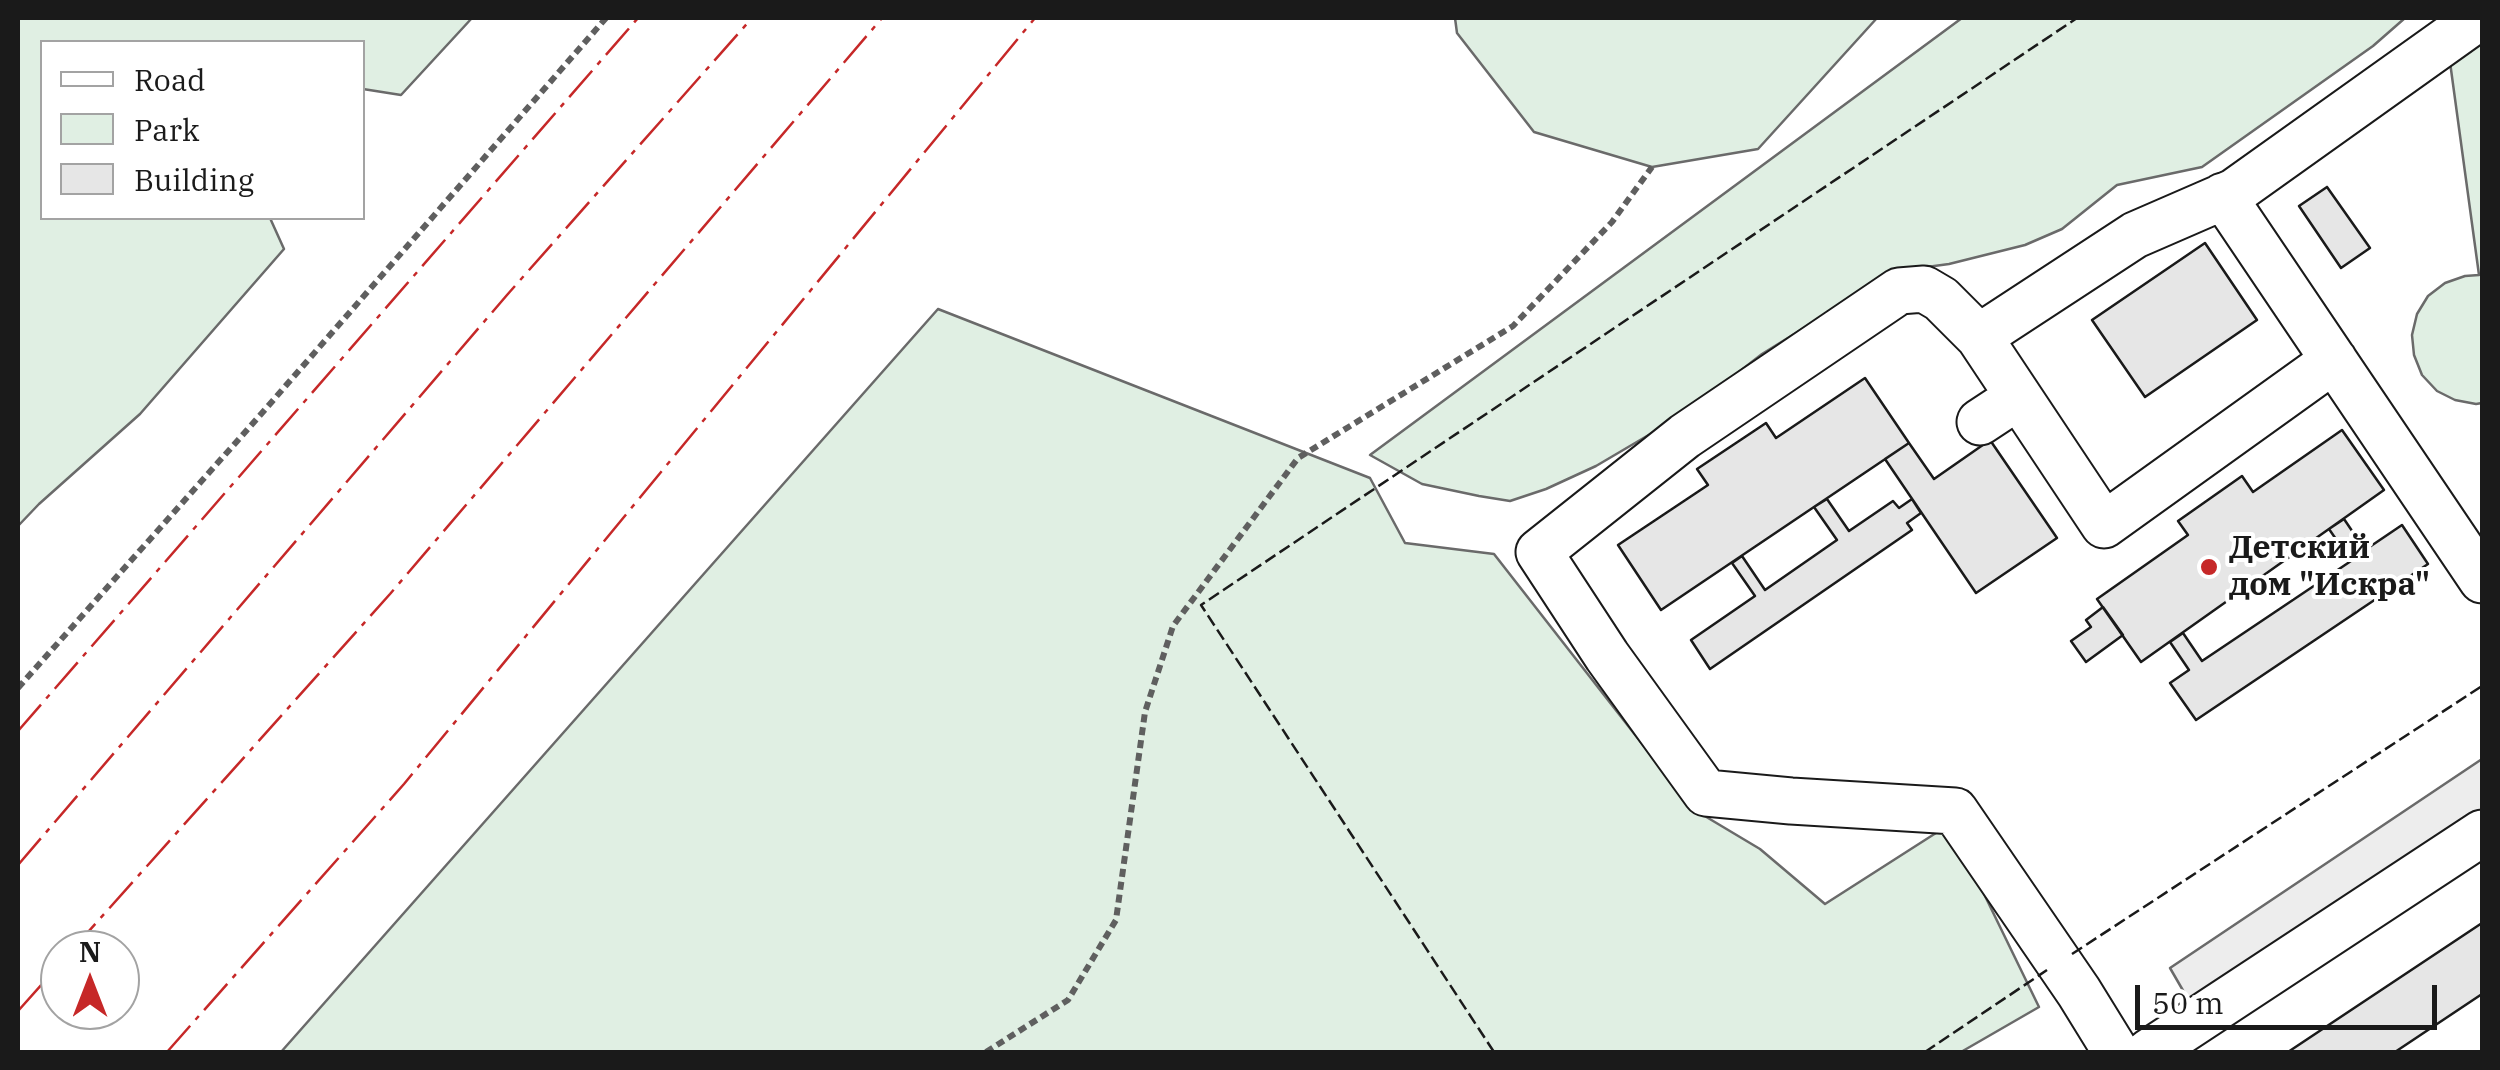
<!DOCTYPE html>
<html>
<head>
<meta charset="utf-8">
<style>
	body { margin:0 }
	#map { position:relative; width:2500px; height:1070px; overflow:hidden; background:#fff; font-family:"IBM Plex Serif",serif }
	canvas { display:block }
	.frame { position:absolute; inset:0; border:20px solid #1a1a1a; pointer-events:none }
	.legend { position:absolute; left:40px; top:40px; width:325px; height:180px; box-sizing:border-box; background:#fff; border:2px solid #a3a3a3; margin:0; padding:12px 18px; list-style:none; font-size:30px; color:#1a1a1a }
	.legend li { display:flex; align-items:center; gap:20px; height:50px }
	.legend b { width:50px; border:2px solid #a3a3a3 }
	.north { position:absolute; left:40px; top:930px; width:100px; height:100px; box-sizing:border-box; background:#fff; border:2px solid #a3a3a3; border-radius:50%; rotate:0deg; font-size:28px; font-weight:700; line-height:40px; text-align:center; color:#1a1a1a }
	.north::after { content:''; display:block; margin:auto; width:35px; height:45px; background:#c62828; clip-path:polygon(50% 0,100% 100%,50% 72%,0 100%) }
	.scale { position:absolute; left:2135px; top:985px; width:302px; height:45px; box-sizing:border-box; border:5px solid #1a1a1a; border-top:0; padding-left:12px; font-size:30px; line-height:35px; white-space:nowrap; color:#1a1a1a; -webkit-text-stroke:8px #fff; paint-order:stroke }
</style>
</head>
<body>
<div id="map">
<canvas width="2500" height="1070"></canvas>
<div class="frame"></div>
<ul class="legend">
<li><b style="height:12px;background:#fff"></b>Road</li>
<li><b style="height:28px;background:#e0efe3"></b>Park</li>
<li><b style="height:28px;background:#e6e6e6"></b>Building</li>
</ul>
<div class="north">N</div>
<div class="scale">50 m</div>
</div>
<script>
const ctx = document.querySelector('canvas').getContext('2d');
ctx.lineJoin = 'round';
function fillPath(path, color) { ctx.fillStyle = color; ctx.fill(path, 'evenodd'); }
const toPath = rows => new Path2D(rows.map(r => 'M' + r).join(''));
function stroke(path, color, width, dash) { ctx.strokeStyle = color; ctx.lineWidth = width; ctx.lineCap = dash ? 'butt' : 'round'; ctx.setLineDash(dash || []); ctx.stroke(path); }
function label(font, color, halo, rows, align = 'center') {
  ctx.font = font + ' "IBM Plex Serif",serif'; ctx.lineWidth = 8; ctx.setLineDash([]); ctx.textBaseline = 'middle'; ctx.strokeStyle = halo; ctx.fillStyle = color; for (const [text, x, y, turn = 0] of rows) {
    ctx.save(); ctx.translate(x, y); ctx.rotate((+turn || 0) * Math.PI / 180); ctx.textAlign = isNaN(turn) ? turn : align; if (halo) ctx.strokeText(text, 0, 0); ctx.fillText(text, 0, 0); ctx.restore();
  }
}
const green = toPath([
	[18,18,472,18,401,95,363,89,362,42,42,42,42,218,270,218,284,249,140,414,39,504,18,526,18,18],
	[1455,18,1877,18,1758,149,1652,167,1534,132,1457,33,1455,18],
	[1962,18,2405,18,2373,46,2202,167,2117,185,2062,229,2025,245,1949,264,1890,272,1870,287,1762,354,1686,413,1596,466,1546,489,1510,501,1479,496,1422,484,1370,455,1962,18],
	[2444,18,2482,18,2482,403,2476,404,2455,400,2437,391,2422,375,2414,355,2412,335,2417,314,2428,296,2445,283,2465,276,2479,275,2444,18],
	[938,309,1370,478,1405,543,1494,554,1693,809,1760,849,1825,904,1950,824,2039,1007,1961,1052,281,1052,938,309]
]);
const parking = toPath([
	[2482,759,2482,813,2192,1006,2170,968,2482,759]
]);
const building = toPath([
	[2327,187,2370,248,2341,268,2299,206,2327,187],
	[2205,243,2257,320,2145,397,2092,320,2205,243],
	[1865,378,1909,443,1661,610,1618,545,1708,485,1697,469,1766,423,1776,438,1865,378],
	[2342,430,2384,490,2141,662,2097,599,2188,535,2178,521,2242,476,2253,492,2342,430],
	[1990,440,2057,538,1976,593,1885,459,1909,443,1934,479,1990,440],
	[1827,499,1849,531,1893,501,1899,508,1912,499,1921,513,1907,523,1912,530,1710,669,1691,640,1755,596,1732,563,1742,556,1765,590,1837,540,1814,507,1827,499],
	[2344,519,2365,550,2402,525,2428,564,2196,720,2170,683,2189,670,2170,642,2183,633,2202,661,2351,561,2329,529,2344,519],
	[2103,607,2123,635,2086,662,2071,641,2091,627,2086,620,2103,607],
	[2482,923,2482,994,2395,1052,2288,1052,2482,923]
]);
const path = toPath([
	[18,688,262,413,606,18],
	[986,1052,1068,1000,1116,920,1145,712,1173,626,1298,458,1513,326,1612,222,1652,167]
]);
const minor = toPath([
	[2223,196,2482,580],
	[1979,337,2104,525,2334,360],
	[1980,422,2018,397],
	[2116,1052,2079,992,1955,811,1791,801,1706,793,1607,656,1539,552,1685,436,1899,291,1924,289,1941,299,1979,337,2135,235,2234,192,2478,18],
	[2149,1052,2482,833]
]);
const fence = toPath([
	[2072,954,2482,686],
	[1494,1052,1201,605,2077,18],
	[1925,1052,2047,970]
]);
const power = toPath([
	[18,731,638,18],
	[18,865,507,295,752,18],
	[72,950,390,594,882,18],
	[18,1011,60,964],
	[167,1052,404,784,1035,18]
]);
const markers = [
	[2209,567,10,"#c62828"]
];
const poiNames = [
	["Детский",2229,549],
	["дом \"Искра\"",2229,586]
];
fillPath(green, '#e0efe3');
stroke(green, '#6a6a6a', 2.5);
fillPath(parking, '#ededed');
stroke(parking, '#6a6a6a', 2.5);
fillPath(building, '#e6e6e6');
stroke(building, '#1a1a1a', 2.5);
stroke(minor, '#1a1a1a', 49);
stroke(path, '#5f5f5f', 6, [8, 5]);
stroke(minor, '#fff', 45);
stroke(fence, '#1a1a1a', 2.5, [12, 5]);
stroke(power, '#c62828', 2.5, [35, 8, 5, 8]);
for (const [x, y, r, color] of markers) { const dot = new Path2D(); dot.arc(x, y, r, 0, 2 * Math.PI); ctx.fillStyle = color; ctx.fill(dot); stroke(dot, '#fff', 4); }
label('bold 32px', '#1a1a1a', '#fff', poiNames, 'left');
</script>
</body>
</html>
